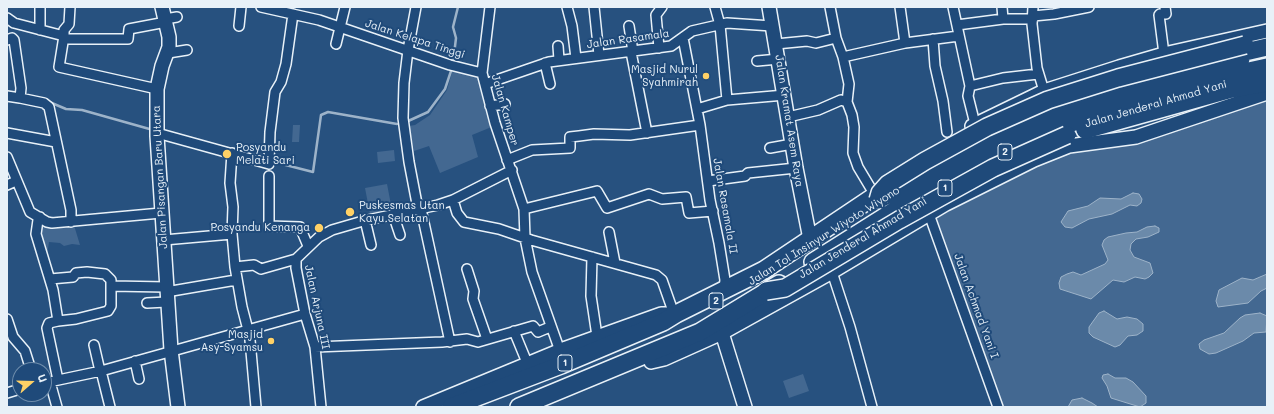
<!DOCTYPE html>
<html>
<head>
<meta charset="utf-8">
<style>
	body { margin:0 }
	#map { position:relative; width:1274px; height:414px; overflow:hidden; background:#27517f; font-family:Mali,sans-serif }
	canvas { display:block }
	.frame { position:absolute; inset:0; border:8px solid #e8f1f8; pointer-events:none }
	.north { position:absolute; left:12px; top:362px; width:40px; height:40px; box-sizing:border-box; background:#1f4a7a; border:1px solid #6f8dac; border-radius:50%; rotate:70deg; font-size:11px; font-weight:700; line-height:16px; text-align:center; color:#e8f1f8 }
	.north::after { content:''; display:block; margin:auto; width:14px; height:18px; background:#ffd166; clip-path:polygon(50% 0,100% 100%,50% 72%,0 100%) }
</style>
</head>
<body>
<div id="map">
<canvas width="1274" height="414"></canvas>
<div class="frame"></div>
<div class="north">U</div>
</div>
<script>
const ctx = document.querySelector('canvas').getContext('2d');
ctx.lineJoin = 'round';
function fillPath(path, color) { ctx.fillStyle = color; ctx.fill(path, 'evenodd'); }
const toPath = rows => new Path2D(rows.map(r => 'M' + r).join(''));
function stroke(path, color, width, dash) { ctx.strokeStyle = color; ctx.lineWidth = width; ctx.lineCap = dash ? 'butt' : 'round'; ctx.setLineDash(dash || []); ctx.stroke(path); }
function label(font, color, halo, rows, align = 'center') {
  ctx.font = font + ' Mali,sans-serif'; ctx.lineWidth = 4; ctx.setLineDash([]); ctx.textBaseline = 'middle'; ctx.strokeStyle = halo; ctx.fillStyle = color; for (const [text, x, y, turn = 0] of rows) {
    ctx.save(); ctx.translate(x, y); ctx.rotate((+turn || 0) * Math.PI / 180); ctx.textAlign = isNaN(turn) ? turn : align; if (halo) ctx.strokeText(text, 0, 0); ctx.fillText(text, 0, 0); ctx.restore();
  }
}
const green = toPath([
	[453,69,481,76,494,126,472,135,478,157,440,173,429,146,414,151,409,126,415,125,430,115,447,90],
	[1267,98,1267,407,1003,407,937,221,937,214,939,210,1069,150],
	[293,125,300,125,299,142,292,142],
	[394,150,395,161,378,163,377,152],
	[387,184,392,210,370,214,365,188],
	[41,216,73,222,80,245,72,244,64,246,60,243,49,242,47,255,39,244],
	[803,374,809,391,789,398,783,381]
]);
const water = toPath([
	[1133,193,1139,194,1142,199,1141,203,1137,206,1130,205,1112,214,1089,219,1072,228,1065,227,1061,222,1068,211,1088,206,1100,198,1121,199,1133,193],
	[1155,226,1159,228,1159,232,1148,237,1136,239,1131,244,1130,250,1134,257,1150,263,1153,273,1149,277,1145,279,1135,277,1124,282,1113,280,1091,299,1060,289,1059,283,1061,277,1067,274,1073,272,1081,275,1105,264,1108,260,1102,245,1104,240,1108,237,1126,233,1137,232,1147,227,1155,226],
	[1267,274,1267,288,1261,291,1248,303,1218,307,1216,301,1219,290,1242,278,1253,280,1267,274],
	[1104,311,1117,319,1127,317,1137,319,1143,324,1143,331,1137,335,1128,336,1120,345,1115,347,1093,337,1089,333,1089,327,1099,313,1104,311],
	[1260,313,1267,316,1266,332,1254,333,1243,341,1216,353,1209,354,1200,349,1199,344,1204,340,1224,333,1240,318,1245,315,1260,313],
	[1108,374,1115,378,1126,378,1133,382,1146,396,1146,403,1140,407,1111,398,1107,386,1102,378,1103,375,1108,374],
	[1082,398,1092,403,1098,407,1068,407,1072,400,1082,398]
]);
const stream = toPath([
	[453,63,456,38,453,27,458,7],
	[47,101,66,109,82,110,153,130],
	[406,122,428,112,445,89,452,68],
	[270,161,313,172,321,115,328,112,397,124]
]);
const street = toPath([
	[40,7,40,30],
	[261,7,319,20,450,65,482,73],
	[416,7,408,50,404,83,403,118,409,162,418,209],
	[490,7,482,73,495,123,524,209,525,238,532,272,560,351],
	[567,7,572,26,576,58],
	[594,7,599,55],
	[715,7,720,25,727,100],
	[830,7,836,38,843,57,849,84,847,102],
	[900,7,905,43],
	[953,7,970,86,968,96,975,124],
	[1002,7,1003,19],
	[1033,7,1032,24,1037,68,1044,91],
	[1033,16,1054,14,1089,7],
	[7,18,14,23,64,36,64,30,69,24,70,7],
	[165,19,177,17],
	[957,25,1003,19,1033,19],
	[239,26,241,7],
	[629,26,633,52],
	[64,36,59,67,157,89],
	[683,38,700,125,710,200,719,243,725,280,724,290],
	[64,39,128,39,129,29,166,22],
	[933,39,935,66,943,101,947,132],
	[7,40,12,38,14,40,21,88,20,98,7,96],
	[336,44,345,7],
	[776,44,807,41,816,43,836,38],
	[558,46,559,60],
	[659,48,656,15,662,7],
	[631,52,647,133],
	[168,53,187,50],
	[1164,54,1159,15,1160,14,1166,14,1165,7],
	[843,57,905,43,959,36],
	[757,61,779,59],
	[545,63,550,84],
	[485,84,549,62,671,46,692,31,727,23,772,26],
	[970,86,1003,78,1038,74],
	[20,98,44,103,49,107,71,210,71,222],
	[847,102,852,115,854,127,853,153,858,167,873,192],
	[490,106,505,104],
	[697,109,727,100,785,95],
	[788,117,818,110,841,100,847,102],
	[7,133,56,142],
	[157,133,269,164,270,132,275,92,281,82,286,64,293,14],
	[770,148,792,144],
	[232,153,230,183,233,207,232,234,235,267,242,307,248,330],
	[7,157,30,212,47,222,52,223,161,213],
	[507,160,532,150,570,148,570,137,579,136,594,134,630,135,700,125],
	[269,176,269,226,300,227,308,246],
	[708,181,745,176,748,173,796,168],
	[7,185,16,181],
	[453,200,457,213,464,222,499,229,531,240,656,275,662,280,674,314],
	[421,209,450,342],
	[524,209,597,191,607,208,649,194,662,199,686,197,689,213,713,211],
	[393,214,400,235],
	[929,214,998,407],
	[40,217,38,220,36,234,53,290,58,321,49,323,47,328,58,380],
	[365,220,371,245],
	[609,232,615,263],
	[164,240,232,234],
	[592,257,591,296,597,336],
	[296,259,319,237,332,230,363,221,438,205,453,200,512,170],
	[296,259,296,268,305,314,315,347,321,407],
	[235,267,254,265,261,269,296,259],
	[467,269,474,291,473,299,487,339],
	[832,272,850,327,872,407],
	[50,279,73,277,76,273,87,272,105,274,111,280,111,306,108,311,76,319,58,321],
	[112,286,166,287],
	[166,292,236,280],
	[147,303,167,302],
	[7,319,13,337,25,351,31,370],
	[249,329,256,407],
	[514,331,528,365],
	[94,345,100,371],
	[315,347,442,342,467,339,478,342,533,326,538,332,550,327],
	[135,361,139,379],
	[101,371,110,407],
	[50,382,57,407],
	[44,383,101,371,305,314],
	[7,393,20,389]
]);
const secondary = toPath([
	[162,7,169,37,169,47,162,66,157,89,157,136,171,350,178,407],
	[769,7,796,168,809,234],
	[972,126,1044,91,1119,67,1164,54,1267,31],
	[722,333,745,407],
	[651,362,664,359,722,333,832,272,946,204,1034,160,1069,146,1136,137,1267,93],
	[423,407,566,348,661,314,672,314]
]);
const highway = toPath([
	[1228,56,1267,47],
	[1085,130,1228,90,1267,83],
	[880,199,984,145,1061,111,1123,90,1198,67,1241,59],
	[813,262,905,204,997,155,1057,128,1156,94,1203,81,1267,67],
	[451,407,561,365,663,322,676,314,764,270,888,187],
	[519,407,700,332,779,284]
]);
const highwayBridge = toPath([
	[878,200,880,193,888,184,925,161,987,127,1048,100,1118,78,1245,45],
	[766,291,785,288,899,220,993,168,1067,135]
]);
const markers = [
	[706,76,4,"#ffd166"],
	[227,154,5,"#ffd166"],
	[350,212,5,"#ffd166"],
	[319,228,5,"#ffd166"],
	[271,341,4,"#ffd166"]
];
const shields = [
	[1005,152,14],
	[945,188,14],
	[716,301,14],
	[565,363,14]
];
const shieldNames = [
	["2",1005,152],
	["1",945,188],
	["2",716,301],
	["1",565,363]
];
const streetNames = [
	["Jalan Kelapa Tinggi",415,39,18],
	["Jalan Rasamala",628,39,-8],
	["Jalan Jenderal Ahmad Yani",1156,104,-16],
	["Jalan Kamper",505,110,74],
	["Jalan Kramat Asem Raya",789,121,81],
	["Jalan Pisangan Baru Utara",160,177,-93],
	["Jalan Rasamala II",725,206,80],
	["Jalan Tol Insinyur Wiyoto Wiyono",824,236,-32],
	["Jalan Jenderal Ahmad Yani",863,238,-31],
	["Jalan Achmad Yani I",976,306,70],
	["Jalan Arjuna III",317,307,78]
];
const poiNames = [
	["Masjid Nurul",698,70],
	["Syahmirah",698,83],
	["Posyandu",236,148,"left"],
	["Melati Sari",236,161,"left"],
	["Puskesmas Utan",359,206,"left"],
	["Kayu Selatan",359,219,"left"],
	["Posyandu Kenanga",310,228],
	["Masjid",263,335],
	["Asy-Syamsu",263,348]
];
fillPath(green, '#436891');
fillPath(water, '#6b8aaa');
stroke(water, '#9db3c9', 1);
stroke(stream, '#9db3c9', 2.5);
stroke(street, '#e8f1f8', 12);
stroke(secondary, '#e8f1f8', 16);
stroke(highway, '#e8f1f8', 20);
stroke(street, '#1f4a7a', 9);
stroke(secondary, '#1f4a7a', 13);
stroke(highway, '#1f4a7a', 17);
stroke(highwayBridge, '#e8f1f8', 20, []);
stroke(highwayBridge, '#1f4a7a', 17);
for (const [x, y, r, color] of markers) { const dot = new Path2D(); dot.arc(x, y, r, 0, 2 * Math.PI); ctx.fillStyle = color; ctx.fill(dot); stroke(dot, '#1f4a7a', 1.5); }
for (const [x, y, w] of shields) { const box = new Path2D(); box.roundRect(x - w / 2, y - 8, w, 16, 3); ctx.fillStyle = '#1f4a7a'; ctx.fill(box); stroke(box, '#e8f1f8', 1); }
label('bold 10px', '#e8f1f8', null, shieldNames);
label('11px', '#e8f1f8', '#1f4a7a', streetNames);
label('11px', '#e8f1f8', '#1f4a7a', poiNames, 'right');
</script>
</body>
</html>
